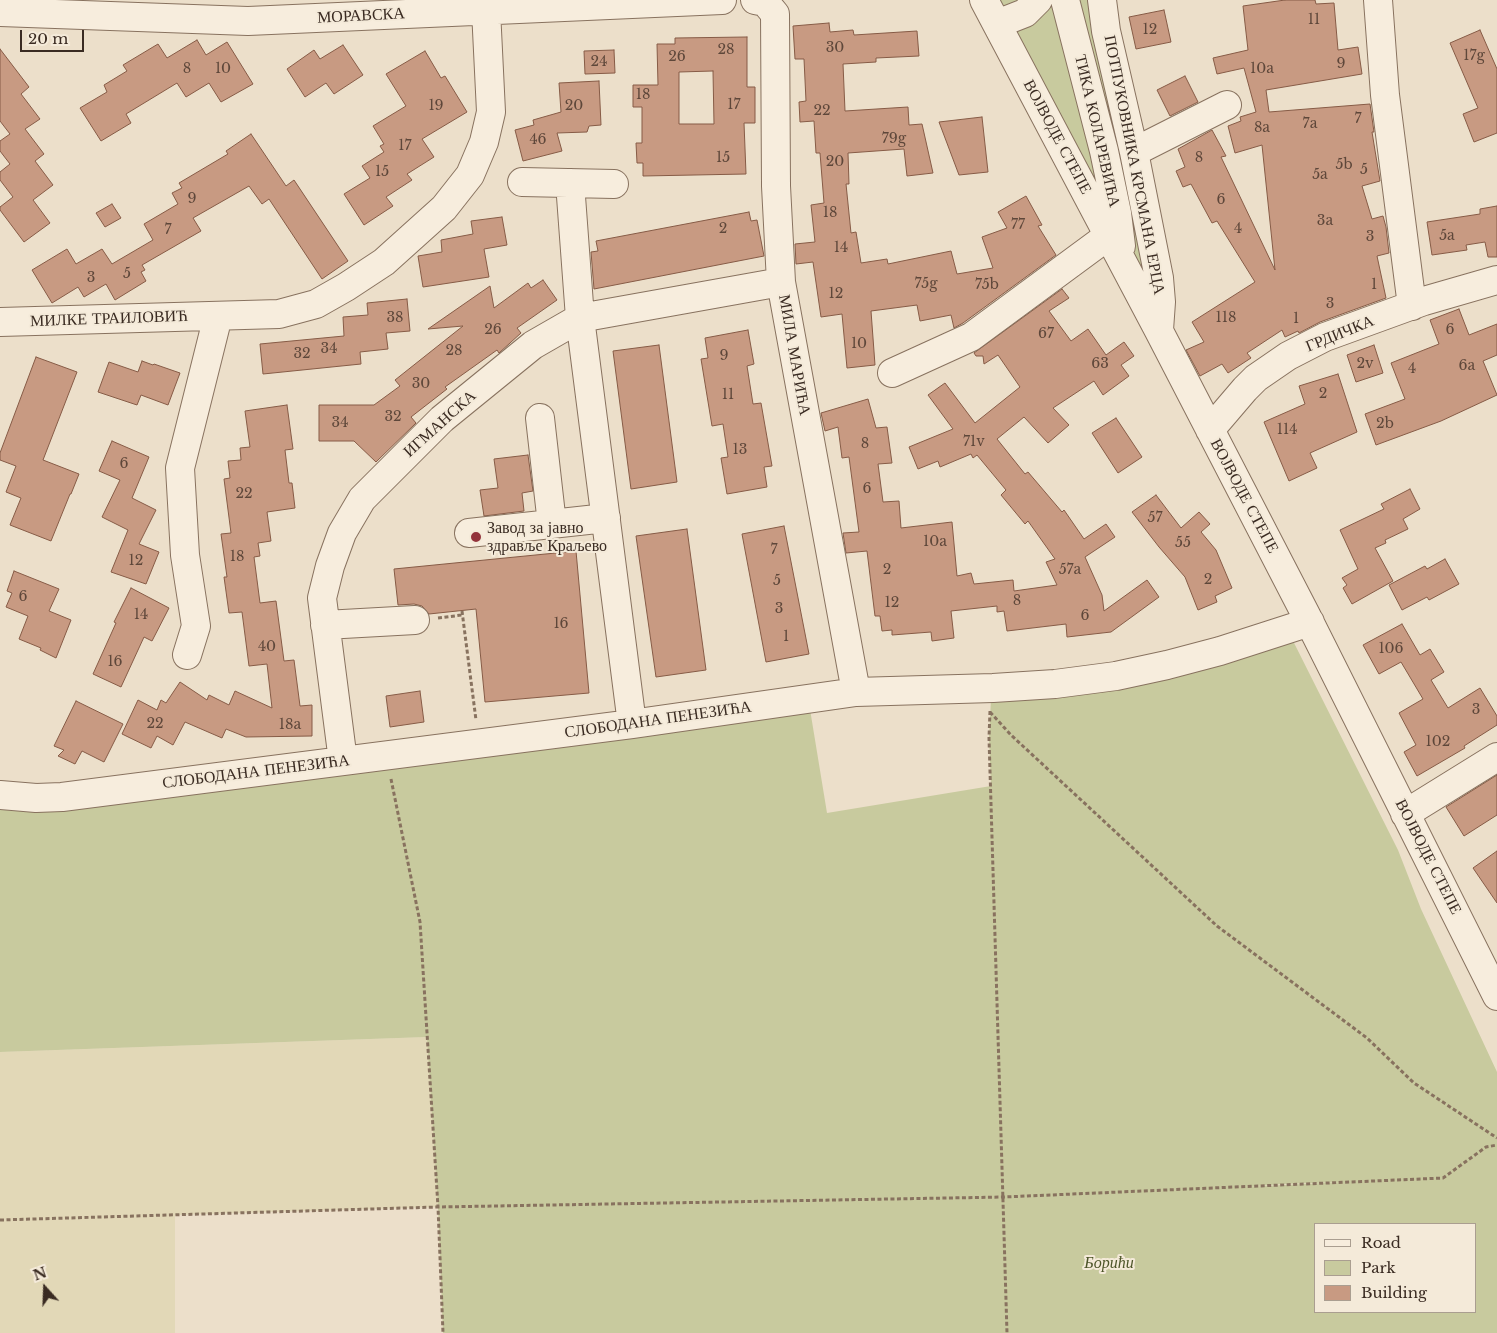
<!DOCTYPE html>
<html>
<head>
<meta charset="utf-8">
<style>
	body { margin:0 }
	#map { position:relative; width:1497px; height:1333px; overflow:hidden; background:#ecdfca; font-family:"Libre Baskerville",serif }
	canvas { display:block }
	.legend { position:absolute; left:1314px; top:1223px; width:162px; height:90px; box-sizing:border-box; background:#f4ead9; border:1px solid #aa9e90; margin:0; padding:6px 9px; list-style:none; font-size:15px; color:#3a2b22 }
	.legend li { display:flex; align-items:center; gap:10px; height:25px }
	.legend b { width:25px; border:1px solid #aa9e90 }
	.north { position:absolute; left:20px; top:1263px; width:50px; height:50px; -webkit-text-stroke:4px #f4ead9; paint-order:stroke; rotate:340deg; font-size:14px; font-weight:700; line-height:20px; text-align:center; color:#3a2b22 }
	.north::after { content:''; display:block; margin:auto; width:18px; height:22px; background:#3a2b22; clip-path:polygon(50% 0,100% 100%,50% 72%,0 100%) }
	.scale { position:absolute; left:20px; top:30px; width:64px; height:22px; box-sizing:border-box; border:2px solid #3a2b22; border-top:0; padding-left:6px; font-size:15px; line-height:18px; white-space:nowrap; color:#3a2b22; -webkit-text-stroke:4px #f4ead9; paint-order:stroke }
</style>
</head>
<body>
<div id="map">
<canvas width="1497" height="1333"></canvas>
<ul class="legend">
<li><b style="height:6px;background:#f7eddd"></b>Road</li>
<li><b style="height:14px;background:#c8ca9e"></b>Park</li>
<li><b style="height:14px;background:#c89a82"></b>Building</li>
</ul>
<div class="north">N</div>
<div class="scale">20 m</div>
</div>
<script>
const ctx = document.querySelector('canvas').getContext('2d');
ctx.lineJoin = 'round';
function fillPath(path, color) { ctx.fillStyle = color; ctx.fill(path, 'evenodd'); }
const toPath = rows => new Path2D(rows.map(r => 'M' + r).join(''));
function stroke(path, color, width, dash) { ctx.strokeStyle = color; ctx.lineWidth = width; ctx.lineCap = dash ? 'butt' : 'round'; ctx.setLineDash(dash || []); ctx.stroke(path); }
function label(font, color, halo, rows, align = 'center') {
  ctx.font = font + ' "Libre Baskerville",serif'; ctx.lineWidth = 4; ctx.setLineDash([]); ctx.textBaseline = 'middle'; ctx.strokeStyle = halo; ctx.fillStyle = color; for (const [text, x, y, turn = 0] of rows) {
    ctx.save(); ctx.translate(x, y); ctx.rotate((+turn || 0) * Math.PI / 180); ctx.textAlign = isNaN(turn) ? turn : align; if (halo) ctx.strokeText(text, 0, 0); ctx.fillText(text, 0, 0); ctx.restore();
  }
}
const farmland = toPath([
	[428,1037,438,1207,175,1215,175,1333,0,1333,0,1052]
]);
const green = toPath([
	[984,0,1102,0,1159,331],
	[1282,619,1398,850,1421,909,1497,1072,1497,1333,443,1333,438,1207,427,1037,0,1052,0,788,11,790,807,691,827,813,991,786,989,738,992,680,1113,668],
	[1343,1182,1243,1187,1284,1184],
	[1316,1224,1476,1224,1476,1312,1316,1312]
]);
const building = toPath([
	[1285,0,1315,0,1316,4,1334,3,1338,50,1358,47,1362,74,1266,90,1269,112,1370,104,1374,132,1372,132,1380,181,1362,186,1372,219,1383,216,1386,227,1389,253,1377,256,1386,298,1320,322,1299,333,1298,331,1285,337,1282,330,1247,353,1251,358,1228,373,1222,364,1200,376,1186,350,1204,342,1192,322,1255,282,1217,221,1212,223,1191,184,1183,187,1176,171,1185,167,1178,149,1212,130,1226,156,1221,157,1275,270,1262,145,1235,153,1228,126,1241,121,1240,117,1256,112,1244,68,1217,74,1213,58,1248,50,1243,6,1285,0],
	[1164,10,1171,42,1136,49,1129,17,1164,10],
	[829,23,830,32,853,30,854,35,917,31,919,56,876,58,876,62,843,64,845,111,908,107,909,125,922,124,933,173,907,176,904,149,848,153,849,184,846,184,851,233,856,232,861,263,887,259,888,264,951,251,957,274,993,268,982,237,1007,228,998,212,1026,196,1042,225,1038,226,1056,255,963,323,954,328,951,315,920,321,917,305,871,311,875,365,847,368,842,314,821,317,813,262,796,264,795,244,815,242,811,205,824,203,820,153,816,153,814,121,800,122,799,102,806,101,804,59,795,59,793,26,829,23],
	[1480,30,1497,69,1497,133,1474,142,1463,114,1478,108,1450,43,1480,30],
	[747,37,747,87,755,87,755,123,744,123,746,174,643,176,643,163,637,163,636,143,642,143,642,107,633,107,633,85,658,85,657,44,675,44,675,38,747,37],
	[713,71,714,124,679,124,679,72,713,71],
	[197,40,206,55,227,42,253,84,221,102,209,83,186,97,177,83,126,114,131,123,101,141,80,108,107,92,104,85,127,71,123,65,158,44,167,58,197,40],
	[343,45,363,75,334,94,326,83,305,97,287,69,314,50,320,59,343,45],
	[0,49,29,87,21,94,40,119,25,129,44,154,35,161,53,185,33,200,50,223,24,242,0,210,0,207,13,197,0,180,0,172,10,164,0,151,0,141,10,134,0,121,0,49],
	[614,50,615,73,585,74,584,51,614,50],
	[425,51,441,78,445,76,467,112,422,139,434,157,407,174,412,180,386,197,393,206,364,225,344,194,370,178,362,166,384,152,380,146,384,144,373,126,406,106,386,74,425,51],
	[1185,76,1198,102,1170,116,1157,90,1185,76],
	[599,81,601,125,589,126,587,132,557,133,562,151,523,161,515,130,534,125,533,120,561,112,559,83,599,81],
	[982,117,988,172,959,175,939,122,982,117],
	[251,134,286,186,294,180,348,261,322,279,269,199,262,204,249,186,193,218,201,231,142,265,145,270,141,272,146,281,115,300,106,284,84,297,78,287,52,303,32,270,67,249,76,264,102,249,112,264,153,240,144,224,178,204,172,193,182,188,179,183,228,154,226,151,251,134],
	[112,204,121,218,105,227,96,213,112,204],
	[1497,206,1497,257,1488,257,1485,242,1466,245,1467,250,1432,255,1427,222,1480,214,1480,209,1497,206],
	[749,212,751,221,757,220,764,256,594,289,591,252,598,251,596,241,749,212],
	[502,217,507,245,484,249,489,277,423,287,418,256,442,252,441,240,473,234,471,221,502,217],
	[543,280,557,300,517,328,521,333,499,353,497,350,445,387,447,389,411,417,416,423,376,462,354,441,319,441,319,405,374,405,400,386,395,380,463,326,428,329,490,286,494,308,528,283,531,288,543,280],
	[1062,289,1069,298,1049,311,1071,341,1088,329,1106,355,1124,342,1134,356,1121,365,1129,376,1103,395,1094,381,1053,408,1069,425,1048,443,1024,417,997,439,1025,474,1028,472,1062,512,1064,510,1084,539,1106,524,1115,537,1085,557,1102,595,1104,611,1147,580,1159,597,1111,632,1067,637,1066,624,1007,631,1004,611,997,612,997,606,951,611,954,638,932,641,931,632,892,635,892,630,882,631,880,616,875,616,867,551,846,553,843,533,859,532,849,457,842,458,838,427,825,431,821,413,868,399,876,428,887,427,892,463,878,464,883,502,899,501,901,528,952,522,957,576,971,573,974,584,1013,580,1014,591,1057,585,1046,562,1055,559,1028,521,1025,524,1001,495,1006,490,977,455,973,458,971,454,940,467,938,461,918,469,909,447,953,429,928,395,945,383,975,423,1020,387,998,355,984,364,983,356,976,356,974,353,1062,289],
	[407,299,410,331,386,333,388,349,360,352,361,364,263,374,260,344,344,336,343,317,368,315,367,303,407,299],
	[1459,309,1469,335,1497,324,1497,355,1483,361,1497,395,1441,421,1376,445,1365,414,1405,399,1391,363,1439,344,1430,320,1459,309],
	[748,330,754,364,747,366,753,404,761,403,772,466,764,467,767,487,727,494,721,458,728,457,723,424,712,426,701,359,708,358,705,338,748,330],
	[659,345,677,482,631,489,613,351,659,345],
	[1374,345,1383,373,1356,382,1347,355,1374,345],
	[36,357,77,372,43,460,79,474,71,494,70,494,51,541,10,525,21,498,6,492,16,466,0,460,0,453,36,357],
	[142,361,153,365,154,364,180,373,168,405,141,395,137,405,98,392,109,362,138,372,142,361],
	[1338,374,1357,432,1310,453,1317,468,1289,481,1264,422,1305,404,1299,386,1338,374],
	[287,405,293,449,285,450,289,483,292,483,295,508,267,512,271,541,258,543,260,556,254,557,260,603,276,601,284,661,294,660,300,706,312,705,312,736,246,737,226,729,222,738,185,722,173,745,157,736,151,748,122,734,138,700,157,710,161,700,166,703,180,682,207,700,209,695,229,705,235,691,272,708,267,664,249,666,242,612,229,613,224,577,227,577,221,534,231,533,224,479,230,478,228,461,241,460,240,448,250,447,245,411,287,405],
	[1116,418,1142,457,1118,473,1092,433,1116,418],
	[112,441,149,457,132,498,156,510,139,544,159,552,146,584,111,572,128,530,102,517,120,480,99,471,112,441],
	[528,455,533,491,522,493,524,511,484,516,480,490,498,488,494,459,528,455],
	[1410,489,1420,509,1403,519,1408,529,1385,540,1386,543,1375,548,1393,581,1352,604,1343,588,1347,585,1342,578,1358,569,1340,530,1384,509,1381,504,1410,489],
	[1156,495,1181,528,1199,512,1210,524,1201,532,1216,550,1232,588,1215,596,1217,602,1198,610,1185,577,1159,547,1132,512,1156,495],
	[784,526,809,654,766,662,742,534,784,526],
	[687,529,706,670,656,677,636,536,687,529],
	[576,551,589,693,485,702,476,609,429,614,422,606,414,604,398,605,394,569,576,551],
	[1445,559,1459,584,1429,600,1427,597,1402,610,1389,585,1425,566,1427,569,1445,559],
	[14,571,59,589,49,611,71,620,56,658,40,650,41,648,19,639,28,616,6,607,12,593,7,591,14,571],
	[131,588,169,608,152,641,144,637,121,687,93,674,116,623,114,622,131,588],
	[1402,624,1420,655,1430,649,1444,672,1431,680,1448,708,1480,688,1497,716,1497,725,1464,746,1465,748,1417,776,1404,752,1416,745,1399,713,1423,699,1401,662,1379,674,1363,645,1402,624],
	[420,691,424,722,390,727,386,696,420,691],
	[76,701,123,724,104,762,82,751,75,764,58,756,64,750,54,746,76,701],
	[1497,775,1497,815,1464,836,1446,807,1497,775],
	[1497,851,1497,903,1473,868,1497,851]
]);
const path = toPath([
	[462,611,476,720],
	[438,618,462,615],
	[990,711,989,738,1007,1333],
	[990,712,1011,735,1217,926,1367,1038,1414,1083,1497,1138],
	[391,779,420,922,438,1207,1004,1197,1443,1178,1486,1147,1497,1145],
	[0,1220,438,1207,443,1333]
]);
const minor = toPath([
	[755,0,765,2,775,14,776,186,781,282,856,692],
	[984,0,1159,331,1306,615,1497,996],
	[1065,0,1104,151,1117,213,1121,246],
	[1102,0,1106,31,1134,152,1159,278,1161,302,1159,330],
	[1378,0,1385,95,1412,306],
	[0,12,248,21,722,0],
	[997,24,1025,13,1038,0],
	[1134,152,1227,105],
	[522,182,614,184],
	[570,183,580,318,632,724],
	[0,322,279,314,316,304,346,287,384,262,444,208,470,175,484,142,491,112,486,10],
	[892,373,971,337,1108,236],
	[540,418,552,524],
	[1210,430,1245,389,1256,378,1288,356,1325,337,1424,301,1497,280],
	[469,533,606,518],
	[325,625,415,620],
	[187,655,196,626,185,555,180,468,218,316],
	[343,761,322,598,330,566,342,533,362,499,442,419,533,345,580,318,781,282],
	[0,795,36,798,62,797,632,724,856,692,993,688,1055,684,1116,676,1167,665,1220,651,1310,622],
	[1405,814,1497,757]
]);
const markers = [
	[476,537,6,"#93333b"]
];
const numberNames = [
	["11",1314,20],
	["12",1150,30],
	["30",835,48],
	["28",726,50],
	["17g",1474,56],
	["26",677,57],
	["24",599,62],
	["9",1341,64],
	["8",187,69],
	["10",223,69],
	["10a",1262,69],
	["18",643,95],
	["17",734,105],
	["19",436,106],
	["20",574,106],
	["22",822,111],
	["7",1358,119],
	["7a",1310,124],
	["8a",1262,128],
	["79g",894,139],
	["46",538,140],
	["17",405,146],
	["15",723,158],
	["8",1199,158],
	["20",835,162],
	["5b",1344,165],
	["5",1364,170],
	["15",382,172],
	["5a",1320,175],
	["9",192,199],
	["6",1221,200],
	["18",830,213],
	["3a",1325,221],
	["77",1018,225],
	["2",723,229],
	["4",1238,229],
	["7",168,230],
	["5a",1447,236],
	["3",1370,237],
	["14",841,248],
	["5",127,274],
	["3",91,278],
	["75g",926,284],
	["75b",987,285],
	["1",1374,285],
	["12",836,294],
	["3",1330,304],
	["38",395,318],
	["118",1226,318],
	["1",1296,319],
	["26",493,330],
	["6",1450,330],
	["67",1046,334],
	["10",859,344],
	["34",329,349],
	["28",454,351],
	["32",302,354],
	["9",724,356],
	["63",1100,364],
	["2v",1365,364],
	["6a",1467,366],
	["4",1412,369],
	["30",421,384],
	["2",1323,394],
	["11",728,395],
	["32",393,417],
	["34",340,423],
	["2b",1385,424],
	["114",1287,430],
	["71v",974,442],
	["8",865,444],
	["13",740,450],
	["6",124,464],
	["6",867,489],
	["22",244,494],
	["57",1155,518],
	["10a",935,542],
	["55",1183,543],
	["7",774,550],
	["18",237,557],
	["12",136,561],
	["2",887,570],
	["57a",1070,570],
	["2",1208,580],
	["5",777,581],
	["6",23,597],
	["8",1017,601],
	["12",892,603],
	["3",779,609],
	["14",141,615],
	["6",1085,616],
	["16",561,624],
	["1",786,637],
	["40",267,647],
	["106",1391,649],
	["16",115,662],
	["3",1476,710],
	["22",155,724],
	["18a",290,725],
	["102",1438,742]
];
const streetNames = [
	["МОРАВСКА",361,16,-3],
	["ТИКА КОЛАРЕВИЋА",1097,131,77],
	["ВОЈВОДЕ СТЕПЕ",1057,137,62],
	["ПОТПУКОВНИКА КРСМАНА ЕРЦА",1134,165,79],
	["МИЛКЕ ТРАИЛОВИЋ",109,319,-2],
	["ГРДИЧКА",1340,334,-22],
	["МИЛА МАРИЋА",794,355,80],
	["ИГМАНСКА",440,424,-42],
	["ВОЈВОДЕ СТЕПЕ",1244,496,62],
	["СЛОБОДАНА ПЕНЕЗИЋА",658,720,-8],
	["СЛОБОДАНА ПЕНЕЗИЋА",256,772,-7],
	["ВОЈВОДЕ СТЕПЕ",1428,857,63]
];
const poiNames = [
	["Завод за јавно",487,528],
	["здравље Краљево",487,546]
];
const parkNames = [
	["Борићи",1109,1263]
];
fillPath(farmland, '#e2d8b7');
fillPath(green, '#c8ca9e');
fillPath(building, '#c89a82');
stroke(building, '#865b46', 1);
stroke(minor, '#88725f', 30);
stroke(path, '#88725f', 3, [4, 2.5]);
stroke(minor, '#f7eddd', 28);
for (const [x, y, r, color] of markers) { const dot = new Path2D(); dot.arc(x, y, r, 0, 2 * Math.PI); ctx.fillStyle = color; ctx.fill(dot); stroke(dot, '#f4ead9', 2); }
label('14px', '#5e473a', null, numberNames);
label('16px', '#3a2b22', '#f4ead9', streetNames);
label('16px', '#3a2b22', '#f4ead9', poiNames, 'left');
label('italic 16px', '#4d5529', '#f4ead9', parkNames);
</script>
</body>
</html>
